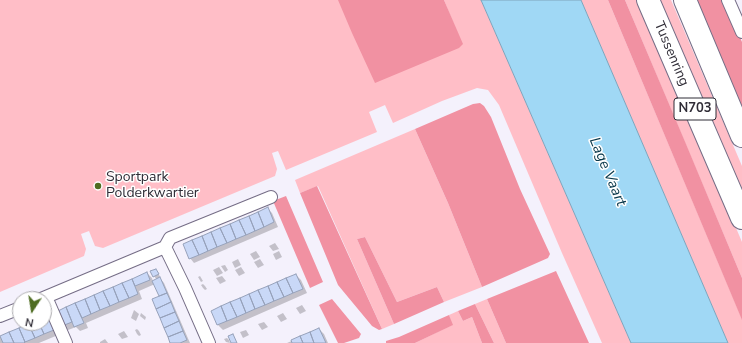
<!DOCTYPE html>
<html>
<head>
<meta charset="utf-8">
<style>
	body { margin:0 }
	#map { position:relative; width:742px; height:343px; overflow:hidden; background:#f4f1fc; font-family:"Nunito Sans",sans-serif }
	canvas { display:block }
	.north { position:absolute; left:12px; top:291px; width:40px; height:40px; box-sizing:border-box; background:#fff; border:1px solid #acabaf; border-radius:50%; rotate:192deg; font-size:11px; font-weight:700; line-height:16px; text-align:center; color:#2f2c36 }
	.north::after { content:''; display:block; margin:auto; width:14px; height:18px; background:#4e6c21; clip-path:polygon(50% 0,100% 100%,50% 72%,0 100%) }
</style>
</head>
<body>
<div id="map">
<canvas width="742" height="343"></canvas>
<div class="north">N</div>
</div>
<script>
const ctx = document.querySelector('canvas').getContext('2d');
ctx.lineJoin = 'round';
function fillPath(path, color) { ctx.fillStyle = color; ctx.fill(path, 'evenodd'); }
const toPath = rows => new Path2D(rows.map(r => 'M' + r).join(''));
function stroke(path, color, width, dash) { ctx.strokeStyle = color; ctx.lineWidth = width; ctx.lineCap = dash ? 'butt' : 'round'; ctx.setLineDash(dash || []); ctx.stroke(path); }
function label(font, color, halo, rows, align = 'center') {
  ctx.font = font + ' "Nunito Sans",sans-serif'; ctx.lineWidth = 3; ctx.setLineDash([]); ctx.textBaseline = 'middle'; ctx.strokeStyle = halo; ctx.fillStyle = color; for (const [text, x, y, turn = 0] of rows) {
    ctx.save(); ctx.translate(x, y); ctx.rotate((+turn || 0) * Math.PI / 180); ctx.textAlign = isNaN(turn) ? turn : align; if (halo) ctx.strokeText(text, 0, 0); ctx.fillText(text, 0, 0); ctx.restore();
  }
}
const green = toPath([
	[0,0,347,0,462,44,444,0,481,0,631,343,602,343,562,253,499,105,488,90,477,88,442,101,393,123,385,105,369,112,377,132,286,170,278,151,272,153,277,169,275,176,103,248,95,246,89,231,81,234,86,249,84,256,0,292],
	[581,0,608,0,742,319,742,343,728,343],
	[625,0,639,0,742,242,742,278],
	[657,0,671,0,742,166,742,203],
	[415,129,448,203,482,287,444,302,437,287,397,302,365,237,357,239,394,324,382,329,318,186,300,193,295,180],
	[487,299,506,343,494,343,475,304],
	[458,311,463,321,472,317,482,343,415,343,452,325,449,315]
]);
const forest = toPath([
	[338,0,444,0,463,44,459,48,375,83,352,33],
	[608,0,625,0,686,144,742,278,742,320],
	[691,0,724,0,742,42,742,122],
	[480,103,484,106,491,117,520,189,550,254,548,258,482,287,448,203,415,129,473,104],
	[317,186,382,329,379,330,372,326,338,285,300,193],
	[286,196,323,282,310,288,273,201],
	[365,237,397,302,437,287,444,302,394,324,357,239],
	[556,271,589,343,506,343,487,299],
	[332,299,361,334,359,338,344,343,338,343,319,305],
	[475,304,493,341,494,343,482,343,472,317,463,321,458,311],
	[449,315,453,325,415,343,386,343,386,341,399,337]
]);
const water = toPath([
	[481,0,581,0,728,343,631,343,481,0]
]);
const shadow = toPath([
	[267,208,272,213,278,227,194,263,190,258],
	[275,243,279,249,273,251,269,246],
	[256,251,260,257,254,260,250,254],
	[279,251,282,257,276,260,273,254],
	[238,259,241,265,235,268,232,262],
	[260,259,264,265,258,268,254,262],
	[225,265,228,270,225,272,221,266],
	[219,267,223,273,217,276,213,270],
	[241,267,245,273,239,276,235,270],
	[156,270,158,272,160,277,159,277,164,283,190,343,172,343,160,296,155,284,139,291,142,299,86,323,88,328,80,331,76,327,68,330,63,326,57,312,147,273,152,278,153,282,157,280,154,276],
	[296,275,301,280,307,293,223,330,218,325,212,311],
	[200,276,203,281,201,282,198,277],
	[222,276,226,281,220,284,216,278],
	[203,284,205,286,207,289,205,290,203,288,201,285],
	[302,305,306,311,300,314,296,308],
	[134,310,139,314,136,321,131,318],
	[141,313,146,317,145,320,140,316],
	[283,313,287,319,281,322,277,316],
	[47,316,52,321,58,335,39,343,0,343,0,337,32,323,44,323,44,318],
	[264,322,268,327,262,330,258,324],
	[137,329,139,331,141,335,139,336,137,334,135,330],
	[319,329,324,334,328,343,287,343],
	[246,330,249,335,243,338,240,332],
	[124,331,128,337,122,339,118,334],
	[227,338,229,340,230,343,226,342,224,339],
	[105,339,108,343,100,343,100,342]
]);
const building = toPath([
	[268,207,274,222,264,227,258,212,268,207],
	[258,212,264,227,255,231,249,216,258,212],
	[249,216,255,231,246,235,239,220,249,216],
	[239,220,246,235,236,239,230,224,239,220],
	[230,224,236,239,227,243,220,228,230,224],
	[220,228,227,243,217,247,211,232,220,228],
	[211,232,217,247,208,251,202,236,211,232],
	[202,236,208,251,199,255,192,240,202,236],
	[192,240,199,255,189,259,183,244,192,240],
	[156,269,159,274,153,277,150,271,156,269],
	[147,272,150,280,135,286,132,279,147,272],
	[296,274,303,289,293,293,286,278,296,274],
	[160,277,167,293,159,296,152,281,160,277],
	[286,278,293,293,284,297,277,282,286,278],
	[132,279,138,294,129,298,122,283,132,279],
	[277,282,284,297,274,301,268,286,277,282],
	[122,283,129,298,119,302,113,287,122,283],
	[268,286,274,301,265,305,258,290,268,286],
	[113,287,119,302,110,306,103,291,113,287],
	[258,290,265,305,255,309,249,294,258,290],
	[103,291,110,306,100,310,94,295,103,291],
	[167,293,171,302,156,309,152,299,167,293],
	[249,294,255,309,246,313,240,298,249,294],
	[94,295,100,310,91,314,85,299,94,295],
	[240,298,246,313,237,317,230,302,240,298],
	[85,299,91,314,82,318,75,303,85,299],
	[171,302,175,312,160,318,156,309,171,302],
	[230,302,237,317,227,321,221,306,230,302],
	[75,303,84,323,74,327,66,307,75,303],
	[221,306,227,321,217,325,211,311,221,306],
	[66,307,72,322,62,326,56,312,66,307],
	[175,312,179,321,164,328,160,318,175,312],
	[47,315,54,330,44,334,39,323,44,323,44,317,47,315],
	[179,321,183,331,168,337,164,328,179,321],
	[28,323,35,338,25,342,19,328,28,323],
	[28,323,39,323,44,334,35,338,28,323],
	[19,328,25,342,24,343,14,343,9,332,19,328],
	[319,328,326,343,314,343,310,332,319,328],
	[183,331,187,340,180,343,170,343,168,337,183,331],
	[9,332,14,343,3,343,0,336,9,332],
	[310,332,314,343,303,343,300,336,310,332],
	[233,334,237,343,231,343,228,336,233,334],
	[300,336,303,343,292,343,291,340,300,336]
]);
const street = toPath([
	[728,0,742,32],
	[165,247,170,238,271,197],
	[165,247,185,288,209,343],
	[46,297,66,343],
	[41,299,165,247],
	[0,316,20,308]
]);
const highway = toPath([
	[648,0,742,218],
	[685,0,742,136]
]);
const markers = [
	[98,186,4,"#4e6c21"]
];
const shields = [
	[695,109,42]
];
const shieldNames = [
	["N703",695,109]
];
const streetNames = [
	["Tussenring",671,54,67]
];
const poiNames = [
	["Sportpark",106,178],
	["Polderkwartier",106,194]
];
const waterNames = [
	["Lage Vaart",607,172,67]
];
fillPath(green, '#ffbec7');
fillPath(forest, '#f191a2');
fillPath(water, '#a0d8f5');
stroke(water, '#7ea4bc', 1);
fillPath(shadow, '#0003');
fillPath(building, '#c9d8f7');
stroke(building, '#96a1ba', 1);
stroke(street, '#756d86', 14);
stroke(highway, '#756d86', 24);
stroke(street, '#fff', 12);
stroke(highway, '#fff', 22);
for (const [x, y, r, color] of markers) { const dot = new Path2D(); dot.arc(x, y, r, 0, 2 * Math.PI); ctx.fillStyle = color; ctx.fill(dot); stroke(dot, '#fff', 1.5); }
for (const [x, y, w] of shields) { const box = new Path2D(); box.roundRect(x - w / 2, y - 11, w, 22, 3); ctx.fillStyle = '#fff'; ctx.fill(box); stroke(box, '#2f2c36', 1); }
label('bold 13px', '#2f2c36', null, shieldNames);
label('14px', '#2f2c36', '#fff', streetNames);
label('14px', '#2f2c36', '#fff', poiNames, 'left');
label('italic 15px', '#08374a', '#fff', waterNames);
</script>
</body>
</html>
